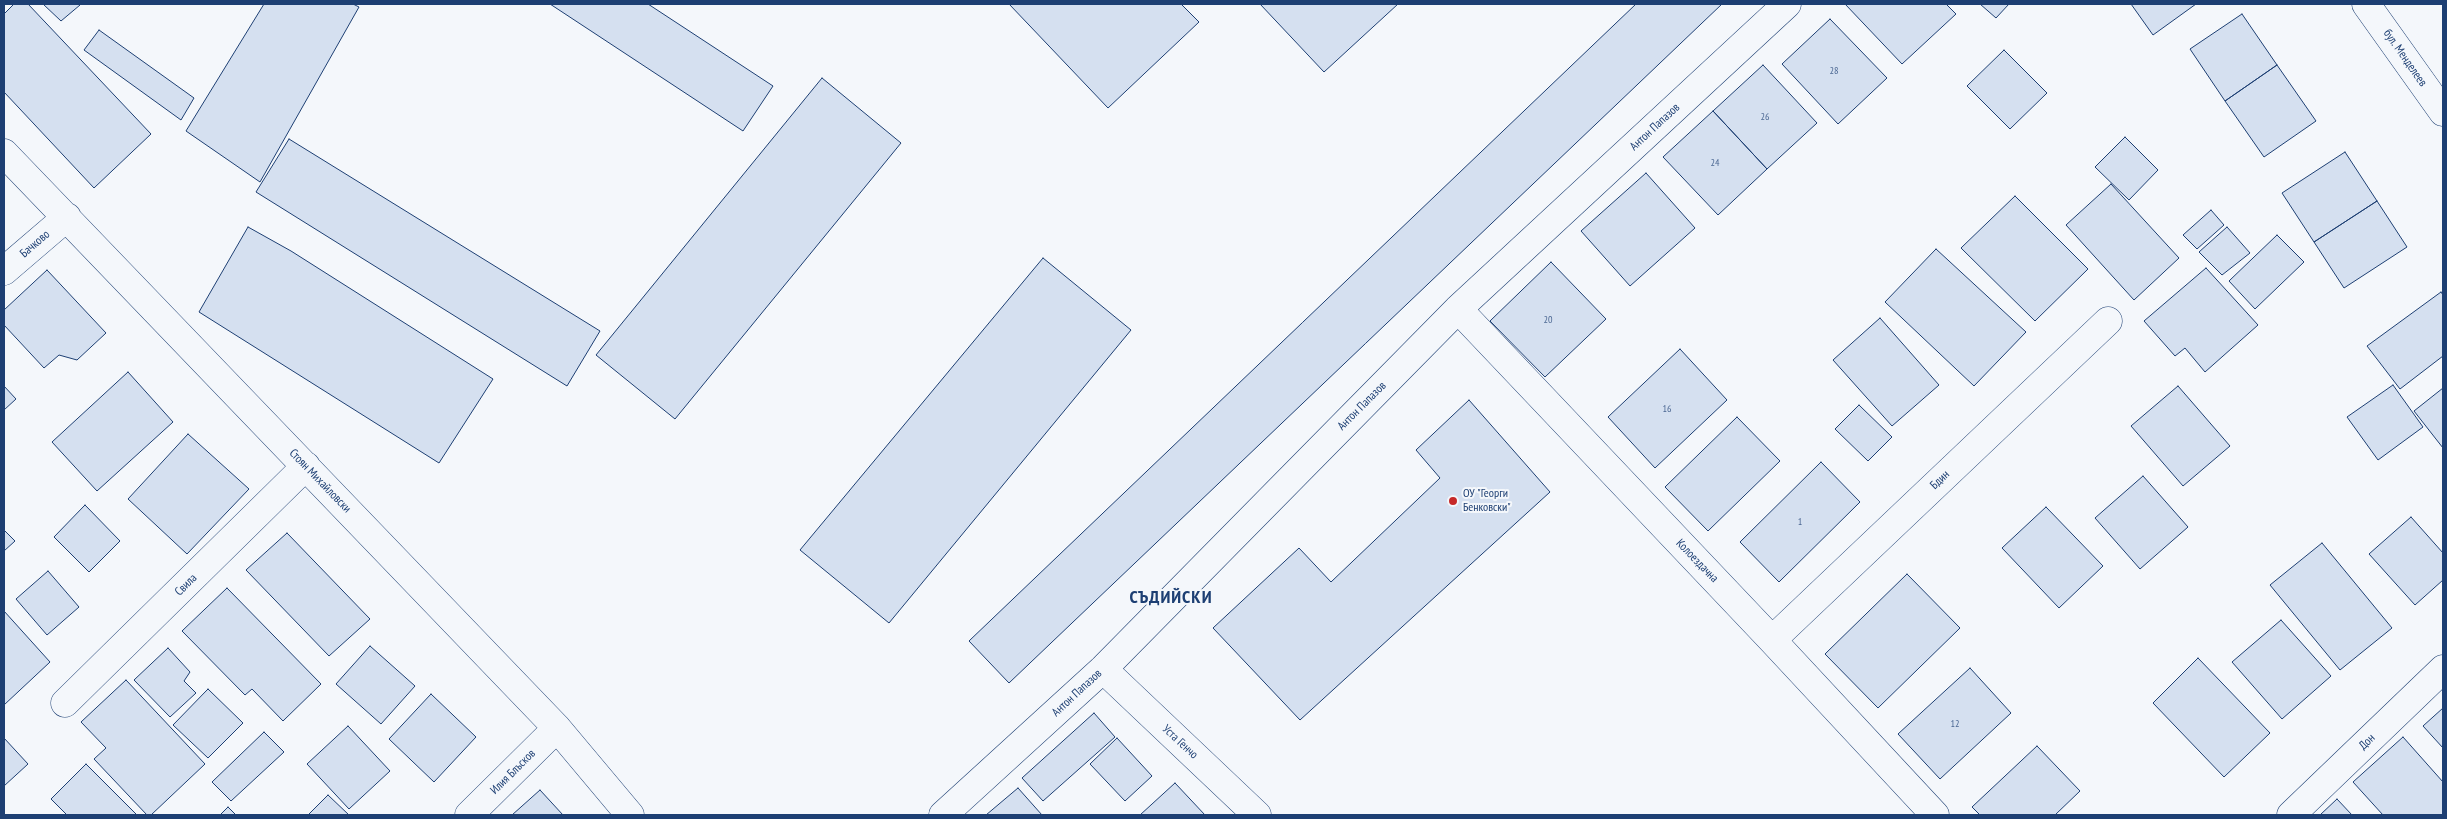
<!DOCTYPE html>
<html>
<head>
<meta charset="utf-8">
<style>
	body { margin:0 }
	#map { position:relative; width:2447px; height:819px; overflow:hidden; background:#f4f7fb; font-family:"PT Sans Narrow",sans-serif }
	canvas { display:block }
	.frame { position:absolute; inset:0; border:5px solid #1d3f73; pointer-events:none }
</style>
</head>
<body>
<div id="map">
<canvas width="2447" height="819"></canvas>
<div class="frame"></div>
</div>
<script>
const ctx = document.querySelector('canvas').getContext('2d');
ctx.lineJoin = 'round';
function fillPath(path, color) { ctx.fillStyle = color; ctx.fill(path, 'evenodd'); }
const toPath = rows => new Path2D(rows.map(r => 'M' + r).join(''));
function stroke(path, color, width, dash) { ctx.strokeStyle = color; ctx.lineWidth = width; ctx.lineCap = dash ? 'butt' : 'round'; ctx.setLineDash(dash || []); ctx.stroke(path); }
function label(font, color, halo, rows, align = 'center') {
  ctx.font = font + ' "PT Sans Narrow",sans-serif'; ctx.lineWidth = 4; ctx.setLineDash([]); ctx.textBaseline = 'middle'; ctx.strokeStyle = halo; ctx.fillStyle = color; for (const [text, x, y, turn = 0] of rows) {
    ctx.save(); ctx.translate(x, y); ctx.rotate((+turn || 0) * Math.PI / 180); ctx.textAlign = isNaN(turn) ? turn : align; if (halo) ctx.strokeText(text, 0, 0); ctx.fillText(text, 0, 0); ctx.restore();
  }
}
const building = toPath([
	[14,4,28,4,151,134,94,188,4,92,4,14,14,4],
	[43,4,78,4,80,5,61,21,43,4],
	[264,4,353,4,359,7,260,182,186,131,264,4],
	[550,4,648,4,773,86,743,131,550,4],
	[1009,4,1181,4,1199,22,1108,108,1009,4],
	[1260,4,1398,4,1324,72,1260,4],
	[1636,4,1722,4,1009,683,969,641,1636,4],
	[1845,4,1946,4,1956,14,1902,64,1845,4],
	[1980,4,2009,4,1996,18,1980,4],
	[2131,4,2196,4,2153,35,2131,4],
	[2242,14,2277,65,2225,101,2190,49,2242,14],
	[1830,19,1887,78,1838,124,1782,64,1830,19],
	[99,30,194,98,181,120,84,50,99,30],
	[2004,50,2047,93,2010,129,1967,86,2004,50],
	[1763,65,1817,123,1767,169,1713,111,1763,65],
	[2277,65,2316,121,2264,157,2225,101,2277,65],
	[822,78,901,143,675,419,596,355,822,78],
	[1713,111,1767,169,1718,215,1663,157,1713,111],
	[2125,137,2158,170,2129,200,2095,167,2125,137],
	[289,139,600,331,567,386,256,192,289,139],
	[2345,152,2377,201,2314,242,2282,193,2345,152],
	[1646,173,1695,228,1630,286,1581,231,1646,173],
	[2111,184,2179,258,2134,300,2066,225,2111,184],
	[2015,196,2088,269,2035,321,1961,248,2015,196],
	[2377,201,2407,247,2344,288,2314,242,2377,201],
	[2211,210,2224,225,2197,249,2183,235,2211,210],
	[248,227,291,251,493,379,439,463,199,312,248,227],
	[2227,227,2250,253,2222,275,2199,252,2227,227],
	[2277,235,2304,262,2255,309,2229,281,2277,235],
	[1936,249,2026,332,1974,386,1885,302,1936,249],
	[1043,258,1131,330,889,623,800,550,1043,258],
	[1551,262,1606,319,1545,377,1490,321,1551,262],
	[2206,268,2258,325,2205,372,2185,348,2175,356,2144,321,2206,268],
	[47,270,106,333,77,360,59,355,44,368,4,325,4,310,47,270],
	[2441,292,2443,295,2443,356,2400,389,2367,346,2441,292],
	[1880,318,1939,385,1892,426,1833,360,1880,318],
	[1680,349,1727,400,1655,468,1608,417,1680,349],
	[128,372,173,422,97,491,52,442,128,372],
	[2393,385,2423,427,2378,460,2347,417,2393,385],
	[4,386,16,399,4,410,4,386],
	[2178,386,2230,446,2183,486,2131,426,2178,386],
	[2443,388,2443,448,2414,411,2443,388],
	[1469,400,1550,492,1300,720,1213,628,1299,548,1331,582,1440,478,1416,450,1469,400],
	[1859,405,1892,437,1868,461,1835,429,1859,405],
	[1737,417,1780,461,1708,531,1665,487,1737,417],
	[188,434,249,489,187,554,128,499,188,434],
	[1821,462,1860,502,1779,582,1740,542,1821,462],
	[2143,476,2188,527,2140,569,2095,518,2143,476],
	[85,505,120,541,89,572,54,537,85,505],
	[2046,507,2103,566,2059,608,2002,548,2046,507],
	[2411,517,2443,553,2443,580,2415,605,2369,554,2411,517],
	[4,530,15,541,4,551,4,530],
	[287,533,370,619,329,656,246,570,287,533],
	[2322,543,2392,628,2340,670,2270,585,2322,543],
	[48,571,79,607,47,635,16,599,48,571],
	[1907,574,1960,628,1878,708,1825,654,1907,574],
	[227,588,321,684,283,721,252,689,245,695,182,631,227,588],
	[4,611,50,662,4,705,4,611],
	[2281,620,2331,676,2282,719,2232,662,2281,620],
	[370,646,415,686,381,724,336,684,370,646],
	[168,648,190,672,184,681,196,693,170,717,134,680,168,648],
	[2198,658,2270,733,2224,777,2153,703,2198,658],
	[1970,668,2011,713,1940,779,1898,734,1970,668],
	[126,680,205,764,151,815,147,815,94,759,106,748,81,722,126,680],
	[208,689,243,723,208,758,173,725,208,689],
	[431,694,476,737,434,782,389,739,431,694],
	[2443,708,2443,748,2423,726,2443,708],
	[1094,713,1115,737,1043,801,1022,778,1094,713],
	[348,726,390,771,349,809,307,764,348,726],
	[264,732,284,752,231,801,212,782,264,732],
	[2403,737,2443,782,2443,815,2383,815,2353,782,2403,737],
	[4,738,28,764,4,786,4,738],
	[1117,738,1152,776,1125,801,1090,764,1117,738],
	[2037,746,2080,791,2055,815,1980,815,1972,807,2037,746],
	[86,764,137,815,67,815,51,799,86,764],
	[1175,783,1205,815,1140,815,1175,783],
	[1018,788,1042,815,986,815,1018,788],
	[540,790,563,815,512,815,540,790],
	[328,795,349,815,308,815,328,795],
	[2337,799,2352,815,2320,815,2337,799],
	[228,807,236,815,220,815,228,807]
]);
const street = toPath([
	[4,153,557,728,630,815],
	[4,271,67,217],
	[1458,309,1772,640,1935,815],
	[1772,640,2108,321],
	[1103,669,1257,815],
	[65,703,306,466],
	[469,815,557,728],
	[943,815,1103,669,1458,309,1787,4],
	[2291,815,2443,669]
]);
const primary = toPath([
	[2366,4,2443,112]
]);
const markers = [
	[1453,501,5,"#c62828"]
];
const numberNames = [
	["28",1834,71],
	["26",1765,117],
	["24",1715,163],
	["20",1548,320],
	["16",1667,409],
	["1",1800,522],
	["12",1955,724]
];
const streetNames = [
	["бул. Менделеев",2405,58,55],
	["Антон Папазов",1655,127,-43],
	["Бачково",35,244,-41],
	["Антон Папазов",1362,406,-45],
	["Бдин",1940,480,-44],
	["Стоян Михайловски",320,481,46],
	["Колоездачна",1697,561,46],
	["Свила",186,585,-45],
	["Антон Папазов",1077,693,-43],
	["Уста Генчо",1180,742,43],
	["Дон",2367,742,-44],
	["Илия Блъсков",513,772,-45]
];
const poiNames = [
	["ОУ \"Георги",1463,494],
	["Бенковски\"",1463,508]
];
const districtNames = [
	["СЪДИЙСКИ",1171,598]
];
fillPath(building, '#d5e0f0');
stroke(building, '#1d3f73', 1);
stroke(street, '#1d3f73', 29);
stroke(primary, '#1d3f73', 29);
stroke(street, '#f4f7fb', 28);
stroke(primary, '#f4f7fb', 28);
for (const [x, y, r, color] of markers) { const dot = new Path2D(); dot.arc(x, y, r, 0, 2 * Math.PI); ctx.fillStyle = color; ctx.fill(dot); stroke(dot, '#f4f7fb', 2); }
label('10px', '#4b6792', null, numberNames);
label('12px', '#1d3f73', '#f4f7fb', streetNames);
label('12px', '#1d3f73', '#f4f7fb', poiNames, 'left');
ctx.letterSpacing = '1px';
label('bold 18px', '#1d3f73', '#f4f7fb', districtNames);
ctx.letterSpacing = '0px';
</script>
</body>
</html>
